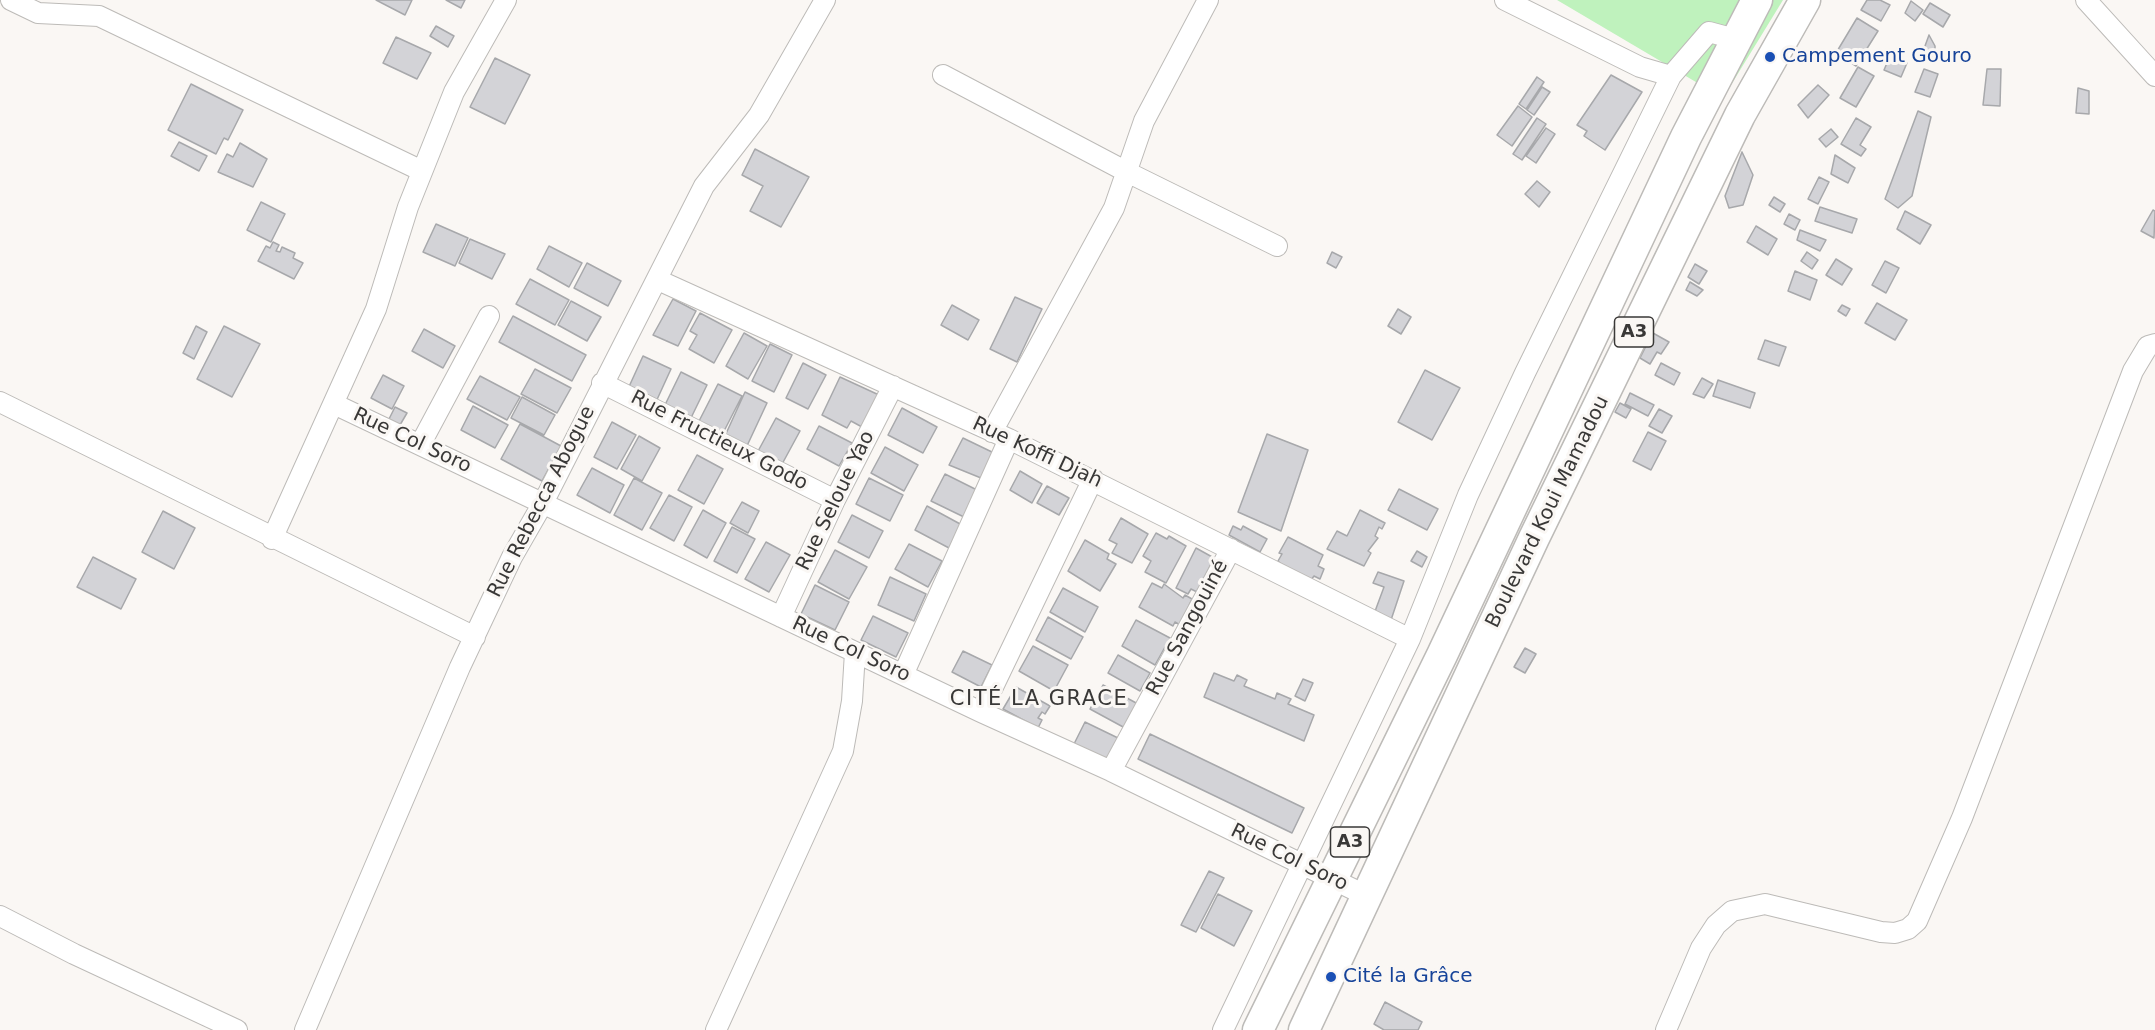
<!DOCTYPE html>
<html>
<head>
<meta charset="utf-8">
<style>
	body { margin:0 }
	canvas { display:block; background:#faf7f4 }
</style>
</head>
<body>
<canvas width="2155" height="1030"></canvas>
<script>
const ctx = document.querySelector('canvas').getContext('2d');
ctx.lineJoin = 'round';
function fillPath(path, color) { ctx.fillStyle = color; ctx.fill(path, 'evenodd'); }
const toPath = rows => new Path2D(rows.map(r => 'M' + r).join(''));
function stroke(path, color, width, dash) { ctx.strokeStyle = color; ctx.lineWidth = width; ctx.lineCap = dash ? 'butt' : 'round'; ctx.setLineDash(dash || []); ctx.stroke(path); }
function label(font, color, halo, rows, align = 'center') {
  ctx.font = font + ' "DejaVu Sans",sans-serif'; ctx.lineWidth = 6; ctx.setLineDash([]); ctx.textBaseline = 'middle'; ctx.strokeStyle = halo; ctx.fillStyle = color; for (const [text, x, y, turn = 0] of rows) {
    ctx.save(); ctx.translate(x, y); ctx.rotate((+turn || 0) * Math.PI / 180); ctx.textAlign = isNaN(turn) ? turn : align; if (halo) ctx.strokeText(text, 0, 0); ctx.fillText(text, 0, 0); ctx.restore();
  }
}
const green = toPath([
	[1557,0,1783,0,1723,98]
]);
const building = toPath([
	[376,0,412,0,405,15,376,0],
	[446,0,465,0,461,8,446,0],
	[1867,0,1880,0,1890,5,1881,21,1861,10,1867,0],
	[1911,1,1923,10,1915,21,1905,13,1911,1],
	[1930,3,1950,15,1943,27,1923,14,1930,3],
	[1857,18,1878,31,1856,66,1836,53,1857,18],
	[436,26,454,36,448,47,430,36,436,26],
	[1929,35,1935,46,1935,63,1921,57,1929,35],
	[396,37,431,53,417,79,383,63,396,37],
	[1890,56,1907,63,1901,77,1884,70,1890,56],
	[495,58,530,75,505,124,470,107,495,58],
	[1858,67,1874,76,1856,107,1840,98,1858,67],
	[1924,69,1938,74,1930,97,1915,92,1924,69],
	[1987,69,2001,69,2000,106,1983,105,1987,69],
	[1611,75,1642,92,1605,150,1584,136,1587,131,1577,125,1611,75],
	[1537,77,1544,82,1526,109,1519,104,1537,77],
	[191,84,243,110,228,140,224,138,216,154,168,130,191,84],
	[1818,85,1829,95,1808,118,1798,105,1818,85],
	[1542,87,1550,92,1534,115,1527,110,1542,87],
	[2078,88,2089,91,2089,114,2076,113,2078,88],
	[1518,106,1532,117,1512,146,1497,135,1518,106],
	[1918,111,1931,117,1912,196,1898,208,1885,199,1918,111],
	[1537,118,1546,124,1522,160,1513,154,1537,118],
	[1856,118,1871,127,1860,145,1866,149,1861,156,1841,144,1856,118],
	[1546,128,1555,134,1536,163,1526,156,1546,128],
	[1831,129,1838,137,1826,147,1819,139,1831,129],
	[179,142,207,156,199,171,171,156,179,142],
	[240,143,267,159,253,187,218,172,227,154,233,157,240,143],
	[755,149,809,177,781,227,750,211,763,186,742,175,755,149],
	[1742,152,1753,175,1743,205,1729,208,1725,196,1742,152],
	[1835,155,1855,168,1848,183,1831,174,1835,155],
	[1819,177,1829,182,1818,204,1808,199,1819,177],
	[1537,181,1550,192,1539,207,1525,194,1537,181],
	[1774,197,1785,204,1780,212,1769,205,1774,197],
	[261,202,285,214,271,242,247,230,261,202],
	[1820,207,1857,219,1852,233,1815,221,1820,207],
	[2153,210,2155,211,2154,238,2141,231,2153,210],
	[1905,211,1931,225,1920,244,1897,229,1905,211],
	[1789,214,1800,220,1795,230,1784,224,1789,214],
	[436,224,468,238,455,266,423,252,436,224],
	[1756,226,1777,239,1768,255,1747,242,1756,226],
	[1800,230,1826,240,1820,251,1797,240,1800,230],
	[470,239,505,254,492,279,459,263,470,239],
	[273,242,279,245,276,251,280,252,282,247,295,253,293,258,303,263,294,279,258,261,266,246,270,248,273,242],
	[549,246,582,263,569,287,537,269,549,246],
	[1332,252,1342,257,1336,268,1327,263,1332,252],
	[1807,252,1818,260,1812,269,1801,261,1807,252],
	[1836,259,1852,269,1842,285,1826,275,1836,259],
	[1885,261,1899,268,1886,293,1872,285,1885,261],
	[587,263,621,281,608,306,574,288,587,263],
	[1695,264,1707,271,1699,284,1688,277,1695,264],
	[1795,271,1817,280,1810,300,1788,291,1795,271],
	[530,279,569,300,555,325,516,304,530,279],
	[1690,282,1703,290,1697,296,1686,290,1690,282],
	[1015,297,1042,309,1017,362,990,349,1015,297],
	[673,299,696,311,678,346,653,335,673,299],
	[571,301,601,317,587,341,558,325,571,301],
	[1877,303,1907,320,1895,340,1865,323,1877,303],
	[952,305,979,320,968,340,941,325,952,305],
	[1842,305,1850,309,1846,316,1838,311,1842,305],
	[1398,309,1411,317,1401,334,1388,326,1398,309],
	[700,313,732,330,714,363,689,349,697,335,690,331,700,313],
	[513,316,586,355,572,381,499,342,513,316],
	[196,326,207,332,194,359,183,353,196,326],
	[224,326,260,344,232,397,197,379,224,326],
	[1644,328,1669,342,1661,354,1657,352,1650,364,1640,358,1646,346,1636,341,1644,328],
	[424,329,455,346,443,368,412,351,424,329],
	[744,333,767,346,748,379,726,366,744,333],
	[1765,340,1786,347,1779,366,1758,359,1765,340],
	[770,344,792,355,774,392,752,381,770,344],
	[643,356,671,369,655,404,627,391,643,356],
	[803,363,826,375,808,409,786,398,803,363],
	[1661,363,1680,373,1674,385,1655,375,1661,363],
	[535,369,571,388,557,413,521,394,535,369],
	[1425,370,1460,388,1432,440,1398,422,1425,370],
	[681,372,707,385,689,422,663,409,681,372],
	[383,375,404,386,392,409,371,398,383,375],
	[480,376,520,397,507,420,467,399,480,376],
	[840,377,879,395,862,427,851,421,847,428,822,415,840,377],
	[1702,378,1713,384,1704,398,1693,394,1702,378],
	[1718,380,1755,393,1750,408,1713,396,1718,380],
	[718,384,742,396,721,437,697,425,718,384],
	[745,392,767,403,746,448,724,438,745,392],
	[1630,393,1654,405,1648,416,1625,404,1630,393],
	[522,397,555,415,544,435,511,418,522,397],
	[1620,403,1631,409,1626,418,1615,412,1620,403],
	[473,406,508,425,495,448,461,430,473,406],
	[395,407,407,413,400,425,389,419,395,407],
	[902,408,937,427,923,453,888,435,902,408],
	[1659,409,1672,416,1662,433,1649,426,1659,409],
	[776,418,800,431,781,466,757,453,776,418],
	[612,422,636,435,617,469,594,457,612,422],
	[520,424,561,446,542,481,501,459,520,424],
	[819,426,852,443,839,466,807,449,819,426],
	[1648,432,1666,441,1651,470,1633,461,1648,432],
	[1267,434,1308,450,1281,531,1238,512,1267,434],
	[639,436,660,448,642,481,621,469,639,436],
	[963,438,994,453,981,478,949,465,963,438],
	[885,447,918,465,904,491,871,473,885,447],
	[697,455,723,469,704,504,678,490,697,455],
	[592,468,624,485,610,513,577,495,592,468],
	[1020,471,1042,484,1032,503,1010,490,1020,471],
	[945,474,977,490,964,517,931,501,945,474],
	[634,478,662,493,642,530,614,515,634,478],
	[869,478,903,495,890,521,856,504,869,478],
	[1047,486,1069,498,1059,515,1037,503,1047,486],
	[1399,489,1438,509,1427,530,1388,510,1399,489],
	[669,495,692,507,674,541,650,528,669,495],
	[742,502,759,511,748,533,730,523,742,502],
	[927,506,962,525,949,548,915,530,927,506],
	[703,510,726,523,707,558,684,545,703,510],
	[1360,510,1385,523,1382,529,1379,527,1375,536,1378,538,1368,551,1371,553,1364,566,1327,549,1337,531,1347,536,1360,510],
	[163,511,195,528,174,569,142,552,163,511],
	[852,515,883,531,869,558,838,542,852,515],
	[1121,518,1148,534,1132,563,1112,553,1117,544,1109,540,1121,518],
	[1233,526,1241,530,1243,526,1267,539,1260,552,1229,535,1233,526],
	[732,527,755,539,737,573,714,561,732,527],
	[1156,533,1167,539,1169,536,1186,546,1166,583,1145,572,1151,561,1143,556,1156,533],
	[1288,537,1323,555,1318,566,1324,569,1320,579,1314,576,1311,580,1281,564,1278,561,1282,554,1279,553,1288,537],
	[1085,540,1109,554,1107,559,1116,564,1100,591,1068,571,1085,540],
	[766,542,790,555,769,592,745,579,766,542],
	[909,544,942,561,928,587,895,569,909,544],
	[1196,548,1214,558,1197,592,1191,589,1188,594,1176,588,1196,548],
	[835,550,867,567,849,599,818,582,835,550],
	[1417,551,1427,557,1422,567,1411,561,1417,551],
	[93,557,136,579,121,609,77,587,93,557],
	[1378,572,1404,581,1391,620,1374,614,1384,587,1373,583,1378,572],
	[890,577,926,594,914,621,878,605,890,577],
	[1152,583,1162,588,1164,584,1183,598,1185,595,1192,599,1180,625,1175,622,1173,626,1139,607,1152,583],
	[815,585,849,602,835,630,801,614,815,585],
	[1063,588,1098,607,1085,632,1050,612,1063,588],
	[873,616,908,633,896,657,861,640,873,616],
	[1048,617,1083,637,1071,659,1036,640,1048,617],
	[1136,620,1170,638,1155,665,1122,646,1136,620],
	[1033,646,1068,665,1054,691,1019,671,1033,646],
	[1525,648,1536,654,1525,673,1514,667,1525,648],
	[963,651,992,665,981,687,952,672,963,651],
	[1118,655,1150,673,1140,691,1108,673,1118,655],
	[1214,673,1234,681,1237,675,1247,680,1244,686,1275,699,1277,693,1291,699,1288,704,1314,715,1304,741,1204,697,1214,673],
	[1303,679,1313,683,1305,701,1295,696,1303,679],
	[1103,685,1138,704,1125,728,1090,709,1103,685],
	[1016,687,1050,706,1045,714,1042,712,1038,718,1042,720,1038,728,1003,709,1016,687],
	[1085,722,1118,738,1108,760,1074,744,1085,722],
	[1150,734,1304,808,1292,833,1138,759,1150,734],
	[1209,871,1224,878,1196,932,1181,925,1209,871],
	[1218,894,1252,911,1234,946,1201,928,1218,894],
	[1385,1002,1422,1022,1418,1030,1384,1030,1374,1024,1385,1002]
]);
const minor = toPath([
	[11,0,38,13,99,16,422,171],
	[1505,0,1640,67,1671,76,1709,32,1735,39],
	[2086,0,2155,76],
	[943,75,1127,172,1277,246],
	[658,280,1009,439,1410,639],
	[602,383,835,500],
	[0,402,475,637],
	[334,404,981,712,1111,771,1367,896],
	[992,432,1114,208,1144,121,1208,0],
	[420,445,489,316],
	[272,539,376,309,408,207,454,92,506,0],
	[781,617,835,500,893,386],
	[903,675,1009,439],
	[981,712,1093,479],
	[1111,771,1231,549],
	[0,916,74,954,237,1030],
	[305,1030,460,667,512,557,543,503,704,186,759,115,825,0],
	[716,1030,843,751,852,701,855,652],
	[1223,1030,1410,639,1468,495,1525,373,1671,76],
	[1666,1030,1701,948,1716,925,1732,911,1765,904,1881,932,1895,933,1908,929,1917,921,1962,818,2133,371,2148,346,2155,344]
]);
const primary = toPath([
	[1258,1030,1442,655,1686,137,1757,0],
	[1304,1030,1534,538,1740,115,1805,0]
]);
const markers = [
	[1770,57,6,"#1a4fb4"],
	[1331,977,6,"#1a4fb4"]
];
const shields = [
	[1634,332,39],
	[1350,842,39]
];
const shieldNames = [
	["A3",1634,332],
	["A3",1350,842]
];
const transitNames = [
	["Campement Gouro",1782,57],
	["Cité la Grâce",1343,977]
];
const streetNames = [
	["Rue Col Soro",412,441,25],
	["Rue Fructieux Godo",719,441,27],
	["Rue Koffi Djah",1037,453,25],
	["Rue Seloue Yao",836,501,-64],
	["Rue Rebecca Abogue",542,502,-63],
	["Boulevard Koui Mamadou",1548,512,-64],
	["Rue Sangouiné",1188,628,-62],
	["Rue Col Soro",851,650,25],
	["Rue Col Soro",1289,858,26]
];
const neighbourhoodNames = [
	["CITÉ LA GRACE",1039,700]
];
fillPath(green, '#bff2bd');
fillPath(building, '#d3d3d7');
stroke(building, '#a7a8ab', 1.5);
stroke(minor, '#bdbbb8', 22);
stroke(primary, '#bdbbb8', 33);
stroke(minor, '#fff', 20);
stroke(primary, '#fff', 30);
for (const [x, y, r, color] of markers) { const dot = new Path2D(); dot.arc(x, y, r, 0, 2 * Math.PI); ctx.fillStyle = color; ctx.fill(dot); stroke(dot, '#faf7f4', 2); }
for (const [x, y, w] of shields) { const box = new Path2D(); box.roundRect(x - w / 2, y - 15, w, 30, 4.5); ctx.fillStyle = '#faf7f4'; ctx.fill(box); stroke(box, '#393837', 1.5); }
label('bold 18px', '#393837', null, shieldNames);
label('20px', '#164399', '#faf7f4', transitNames, 'left');
label('20px', '#393837', '#faf7f4', streetNames);
ctx.letterSpacing = '1.5px';
label('21px', '#393837', '#faf7f4', neighbourhoodNames);
ctx.letterSpacing = '0px';
</script>
</body>
</html>
